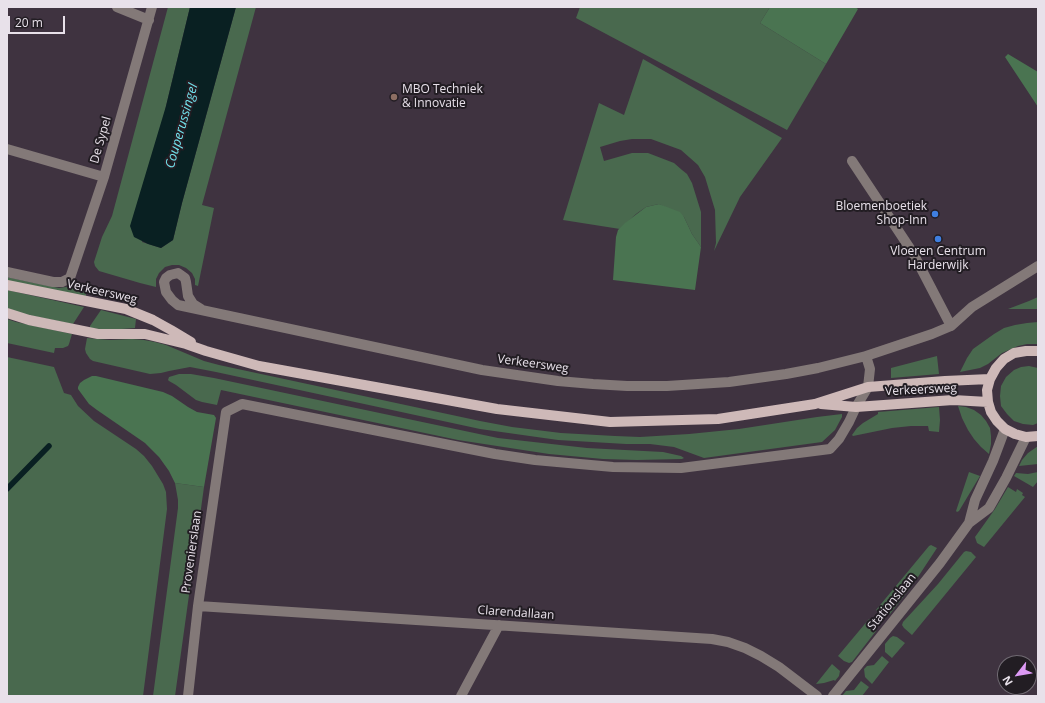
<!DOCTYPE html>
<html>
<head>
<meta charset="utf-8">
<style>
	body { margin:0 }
	#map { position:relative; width:1045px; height:703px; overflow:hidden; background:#3f3340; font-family:"Open Sans",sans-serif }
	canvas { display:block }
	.frame { position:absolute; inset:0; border:8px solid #e8e1ea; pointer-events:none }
	.north { position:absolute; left:997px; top:655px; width:40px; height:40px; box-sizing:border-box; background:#221d23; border:1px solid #716b73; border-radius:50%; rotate:239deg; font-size:11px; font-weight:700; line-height:16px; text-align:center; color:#e8e1ea }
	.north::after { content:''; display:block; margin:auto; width:14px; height:18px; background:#dc99f4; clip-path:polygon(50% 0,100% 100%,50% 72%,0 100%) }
	.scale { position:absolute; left:8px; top:16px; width:57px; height:18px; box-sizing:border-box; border:2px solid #e8e1ea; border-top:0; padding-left:5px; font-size:12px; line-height:14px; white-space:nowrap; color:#e8e1ea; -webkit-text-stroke:3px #221d23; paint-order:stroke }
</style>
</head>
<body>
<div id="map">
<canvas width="1045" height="703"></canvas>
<div class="frame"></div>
<div class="north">N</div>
<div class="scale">20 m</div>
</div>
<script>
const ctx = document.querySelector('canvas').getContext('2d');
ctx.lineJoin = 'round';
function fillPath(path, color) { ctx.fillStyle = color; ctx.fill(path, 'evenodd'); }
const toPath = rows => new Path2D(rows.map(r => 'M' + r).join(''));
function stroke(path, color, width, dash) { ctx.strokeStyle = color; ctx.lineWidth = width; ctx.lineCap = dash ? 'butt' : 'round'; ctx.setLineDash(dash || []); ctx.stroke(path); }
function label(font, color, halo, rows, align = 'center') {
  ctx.font = font + ' "Open Sans",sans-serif'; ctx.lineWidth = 4; ctx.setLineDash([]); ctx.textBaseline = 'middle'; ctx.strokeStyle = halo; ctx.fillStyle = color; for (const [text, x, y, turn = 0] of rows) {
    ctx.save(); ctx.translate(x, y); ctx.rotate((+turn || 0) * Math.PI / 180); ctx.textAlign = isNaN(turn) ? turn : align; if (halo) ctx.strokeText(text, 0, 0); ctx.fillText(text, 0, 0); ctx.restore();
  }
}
const green = toPath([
	[168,7,190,7,166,106,142,242,161,248,173,240,182,203,236,7,256,7,202,205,214,208,198,286,195,285,195,279,192,273,186,268,179,265,172,265,165,267,159,273,156,279,156,287,140,283,99,271,95,266,94,262,102,237,112,216],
	[580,7,770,7,760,23,826,64,787,130,576,18],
	[643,59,782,138,740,197,714,251,716,243,715,210,705,177,698,165,681,150,651,139,632,139,620,141,600,147,604,161,632,153,648,153,674,163,682,170,687,174,692,183,701,212,701,247,692,234,684,217,659,204,646,207,636,214,620,229,563,220,599,103,624,115],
	[7,277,59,288,66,287,84,291,86,293,86,297,7,281],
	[7,290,84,307,73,324,23,314,9,309,7,308],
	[1038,297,1038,309,1008,309,1029,301],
	[101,310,136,319,135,328,109,330,90,328,90,326],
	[7,319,16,322,72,334,69,344,68,346,63,348,55,348,54,353,7,343],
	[1038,322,1038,344,1027,344,1018,346,1002,353,988,364,980,368,960,372,967,358,973,349,994,334,1004,328,1015,325,1027,323],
	[87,338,110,340,132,339,144,340,155,342,166,345,204,361,219,365,480,421,512,427,561,433,615,436,640,437,689,434,739,429,817,417,842,414,842,417,835,430,822,442,704,458,674,447,650,444,626,444,558,440,480,429,216,372,190,367,169,371,161,373,150,374,93,361,90,359,86,353,85,349],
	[937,356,939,374,891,378,891,368],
	[7,357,54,367,64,393,71,395,78,406,94,421,136,449,144,456,152,466,163,484,166,492,167,509,143,696,7,696],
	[1029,366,1038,368,1038,423,1033,425,1023,424,1014,421,1007,414,1001,406,1000,396,1001,386,1006,377,1014,370,1021,367],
	[179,374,191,374,214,378,498,438,587,448,663,452,681,456,684,458,682,459,637,460,603,459,549,454,458,440,221,390,217,405,202,402,196,400,176,385,169,381,168,380,169,377],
	[958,406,966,407,974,410,981,415,986,421,990,428,991,436,991,444,989,454,981,447,974,439,968,430,962,418],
	[939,407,940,420,939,432,929,431,928,426,911,426,892,428,853,436,852,435,857,428,863,423,878,414,878,412],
	[1038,446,1038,464,1019,466,1022,460,1028,453],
	[969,472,980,476,959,511,957,512,956,511],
	[1038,472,1038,481,1033,487,1014,476,1016,473,1028,474],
	[175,483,204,487,175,696,153,696,178,508,178,500],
	[1008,487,1016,492,1017,489,1023,493,1022,495,1025,497,984,547,977,543,975,537,995,509],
	[931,545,937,548,914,583,890,614,884,616,876,610,929,546],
	[966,551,971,552,976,557,912,635,904,628,902,625,903,622,938,584,964,552],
	[869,619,877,625,876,631,852,662,849,663,844,661,838,656],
	[893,636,897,637,905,643,892,658,885,652,885,644,890,638],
	[882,656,889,662,872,684,865,677,864,669,867,666,874,665],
	[832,664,840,671,839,676,835,681,834,680,824,683,816,684],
	[861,681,869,687,862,696,842,696,846,691,854,690]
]);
const forest = toPath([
	[770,7,855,7,858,9,826,64,760,23],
	[1008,54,1038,72,1038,107,1005,57],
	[659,204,680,212,684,217,692,234,701,247,695,290,613,280,616,237,618,230,625,223,646,207],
	[92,376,96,376,163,392,172,396,188,407,197,412,214,415,216,418,204,487,175,483,169,471,159,457,145,443,97,410,89,404,78,389,78,387,80,383,84,380]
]);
const water = toPath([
	[190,7,236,7,182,203,173,240,161,248,148,244,134,237,130,226,166,106]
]);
const stream = toPath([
	[7,489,49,446]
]);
const minor = toPath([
	[117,7,149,20],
	[7,149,104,177],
	[852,161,913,253,951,326],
	[7,272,53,282,62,282,70,278,104,177,152,7],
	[201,309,193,304,188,296,186,282,185,278,178,273,170,275,166,278,164,282,166,292,172,300,178,305,482,370,558,381,593,384,627,386,667,386,729,382,786,374,818,368,866,356],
	[969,523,975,500,993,461,1005,429],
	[198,606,712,639,728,642,745,648,761,656,779,667,817,696],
	[188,696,198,606,226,412,242,404,495,454,535,460,613,467,681,468,830,449,839,439,849,422,856,407,868,387,870,369,866,356,932,334,951,326,972,307,1038,266],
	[461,696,499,625],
	[833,696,940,563,969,523,989,508,1006,478,1026,437]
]);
const major = toPath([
	[7,285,126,309,153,320,171,330,191,342],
	[7,313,29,320,98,334,145,334,186,344,206,351,259,366,497,409,610,422,718,419,815,404,868,387,945,381,990,379],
	[1038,351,1026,351,1014,353,1004,359,996,368,990,379,987,390,988,402,991,412,997,421,1005,429,1015,434,1026,437,1038,436],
	[821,404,856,407,953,400,988,402]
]);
const markers = [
	[394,97,4,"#8d6e63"],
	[935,214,4,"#3f7fe0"],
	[938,239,4,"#3f7fe0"]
];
const poiNames = [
	["MBO Techniek",402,90],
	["& Innovatie",402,104],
	["Bloemenboetiek",927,207,"right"],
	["Shop-Inn",927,221,"right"],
	["Vloeren Centrum",938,252,"center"],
	["Harderwijk",938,266,"center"]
];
const streetNames = [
	["De Sypel",101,140,-74],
	["Verkeersweg",102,292,13],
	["Verkeersweg",533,364,8],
	["Verkeersweg",921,390,-3],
	["Provenierslaan",192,552,-82],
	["Stationslaan",892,602,-51],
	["Clarendallaan",516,613,4]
];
const waterNames = [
	["Couperussingel",182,126,-74]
];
fillPath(green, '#49694e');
fillPath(forest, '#4a7451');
fillPath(water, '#092022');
stroke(stream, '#092022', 5.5);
stroke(minor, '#837978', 10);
stroke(major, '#ceb9b8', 10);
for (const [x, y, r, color] of markers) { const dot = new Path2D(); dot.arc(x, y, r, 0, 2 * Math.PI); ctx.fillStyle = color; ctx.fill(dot); stroke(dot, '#221d23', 1.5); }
label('12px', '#e8e1ea', '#221d23', poiNames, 'left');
label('12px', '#e8e1ea', '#221d23', streetNames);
label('italic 13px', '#72e2ec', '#221d23', waterNames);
</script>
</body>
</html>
